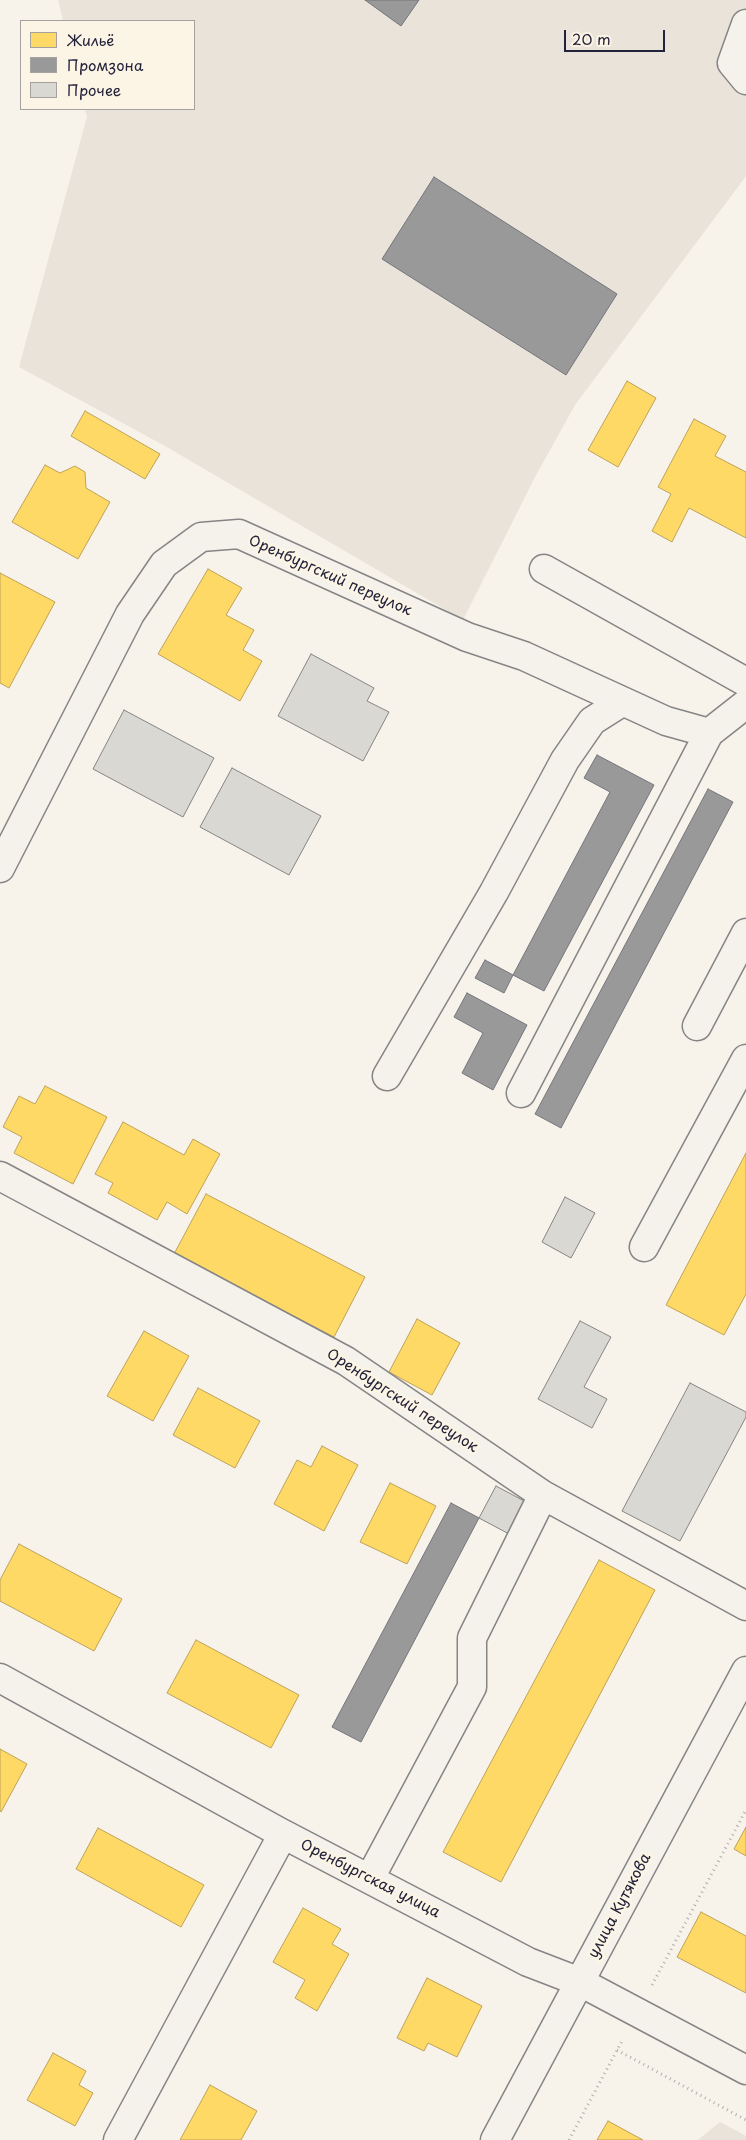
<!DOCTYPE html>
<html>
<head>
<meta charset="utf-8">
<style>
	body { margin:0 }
	#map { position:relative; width:746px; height:2140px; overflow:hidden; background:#f7f3ea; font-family:"Playpen Sans",sans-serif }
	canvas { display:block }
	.legend { position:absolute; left:20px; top:20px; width:175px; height:90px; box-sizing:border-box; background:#fcf5e5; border:1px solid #a5a1a1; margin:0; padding:6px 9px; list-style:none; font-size:15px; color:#22223b }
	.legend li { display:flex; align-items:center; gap:10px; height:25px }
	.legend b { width:25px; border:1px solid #a5a1a1 }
	.scale { position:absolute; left:564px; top:30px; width:101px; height:22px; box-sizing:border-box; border:2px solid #22223b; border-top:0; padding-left:6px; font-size:15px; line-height:18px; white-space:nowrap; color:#22223b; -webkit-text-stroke:4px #fcf5e5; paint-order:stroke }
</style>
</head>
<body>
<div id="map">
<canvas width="746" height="2140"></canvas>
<ul class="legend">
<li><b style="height:14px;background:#ffd966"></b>Жильё</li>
<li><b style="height:14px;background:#999"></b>Промзона</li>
<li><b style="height:14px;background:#dad8d2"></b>Прочее</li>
</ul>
<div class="scale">20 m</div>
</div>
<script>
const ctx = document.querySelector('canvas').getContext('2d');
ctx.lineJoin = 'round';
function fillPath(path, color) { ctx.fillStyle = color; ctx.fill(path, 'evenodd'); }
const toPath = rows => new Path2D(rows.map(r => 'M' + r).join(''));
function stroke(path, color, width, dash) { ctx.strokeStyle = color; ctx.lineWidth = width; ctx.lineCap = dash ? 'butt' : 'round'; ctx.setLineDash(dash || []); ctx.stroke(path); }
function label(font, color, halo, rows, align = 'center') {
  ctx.font = font + ' "Playpen Sans",sans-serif'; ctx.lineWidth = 5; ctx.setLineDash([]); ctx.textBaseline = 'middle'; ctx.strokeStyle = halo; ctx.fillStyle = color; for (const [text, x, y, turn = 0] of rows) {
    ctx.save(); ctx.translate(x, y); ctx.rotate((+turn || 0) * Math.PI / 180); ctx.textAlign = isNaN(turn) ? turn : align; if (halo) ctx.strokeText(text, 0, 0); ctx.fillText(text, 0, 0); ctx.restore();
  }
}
const built = toPath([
	[58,0,746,0,746,176,575,405,535,477,463,620,165,446,19,367,87,117,85,109,194,109,194,21,63,21],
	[720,2122,746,2136,746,2140,698,2140]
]);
const homes = toPath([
	[627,381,656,398,618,467,588,450,627,381],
	[85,411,160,454,145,479,71,436,85,411],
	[694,419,726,436,715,456,746,472,746,538,689,508,672,542,652,531,671,494,658,487,694,419],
	[45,465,60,473,75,466,85,472,86,488,110,502,78,559,12,522,45,465],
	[208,569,242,588,226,615,254,630,243,650,262,661,240,701,158,654,208,569],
	[0,573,55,602,9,688,0,683,0,573],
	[45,1086,107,1117,73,1184,14,1153,22,1137,3,1127,19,1096,35,1104,45,1086],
	[123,1122,184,1155,193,1139,220,1154,187,1214,167,1202,157,1220,108,1193,113,1183,95,1174,123,1122],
	[746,1153,746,1294,724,1335,666,1305,746,1153],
	[206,1194,365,1277,334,1337,174,1254,206,1194],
	[417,1319,460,1343,432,1395,389,1372,417,1319],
	[144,1331,189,1356,153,1421,107,1396,144,1331],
	[198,1388,260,1421,235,1468,173,1435,198,1388],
	[322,1446,358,1465,324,1531,274,1504,297,1460,311,1467,322,1446],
	[390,1483,436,1506,407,1564,360,1542,390,1483],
	[19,1544,122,1599,94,1651,0,1601,0,1580,19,1544],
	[599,1560,655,1590,501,1882,443,1852,599,1560],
	[196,1640,299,1695,271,1748,167,1693,196,1640],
	[0,1749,27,1764,1,1812,0,1811,0,1749],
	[746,1827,746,1856,734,1849,746,1827],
	[98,1828,204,1885,181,1927,76,1869,98,1828],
	[303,1908,341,1929,332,1944,349,1954,317,2011,295,1998,305,1980,273,1962,303,1908],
	[701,1912,746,1936,746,1993,677,1957,701,1912],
	[427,1978,482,2006,457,2057,428,2043,424,2051,397,2038,427,1978],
	[53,2053,86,2071,79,2085,93,2093,75,2126,27,2100,53,2053],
	[210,2085,257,2111,241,2140,180,2140,210,2085],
	[608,2121,643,2140,597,2140,608,2121]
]);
const industry = toPath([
	[365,0,419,0,401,26,365,0],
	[434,177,617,294,566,375,382,259,434,177],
	[597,755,654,785,544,991,513,975,610,792,584,778,597,755],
	[708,789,733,802,561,1128,535,1114,708,789],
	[485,960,513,975,504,993,475,978,485,960],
	[467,993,527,1025,493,1090,462,1073,483,1033,454,1017,467,993],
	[451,1503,479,1518,361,1742,332,1727,451,1503]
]);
const building = toPath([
	[311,654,374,688,367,701,389,712,363,761,278,716,311,654],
	[124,710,214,758,183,817,93,769,124,710],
	[232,768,321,816,289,875,200,827,232,768],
	[565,1197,595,1213,571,1258,542,1242,565,1197],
	[580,1321,611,1337,584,1387,607,1399,592,1428,538,1399,580,1321],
	[690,1383,746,1412,746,1417,680,1541,622,1511,690,1383],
	[496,1486,528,1503,511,1535,479,1518,496,1486]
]);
const path = toPath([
	[652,1985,746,1810],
	[617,2050,746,2120],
	[569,2140,623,2039]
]);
const minor = toPath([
	[746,24,732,63,746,80],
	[544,569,746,682],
	[0,868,130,614,164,564,201,537,239,534,467,637,524,656,666,721,709,733],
	[697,1026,746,933],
	[387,1076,494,892,565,760,592,721,622,702],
	[521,1093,709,733,746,704],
	[0,1176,346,1361,543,1495,746,1606],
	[644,1247,746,1059],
	[0,1678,283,1834,528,1962,580,1982,746,2070],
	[370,1878,472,1687,472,1638,543,1495],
	[118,2140,283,1834]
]);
const major = toPath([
	[495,2140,746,1671]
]);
const streetNames = [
	["Оренбургский переулок",330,576,24],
	["Оренбургский переулок",402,1401,33],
	["Оренбургская улица",370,1879,27],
	["улица Кутякова",620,1906,-62]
];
fillPath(built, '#e9e3d9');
fillPath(homes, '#ffd966');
stroke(homes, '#bda259', 1);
fillPath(industry, '#999');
stroke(industry, '#75757d', 1);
fillPath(building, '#dad8d2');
stroke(building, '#868485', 1);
stroke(minor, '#868485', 31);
stroke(major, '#868485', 31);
stroke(path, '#b0aead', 3, [1, 4]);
stroke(minor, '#f5f2ec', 28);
stroke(major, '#f5f2ec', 28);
label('15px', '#22223b', '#fcf5e5', streetNames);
</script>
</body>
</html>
